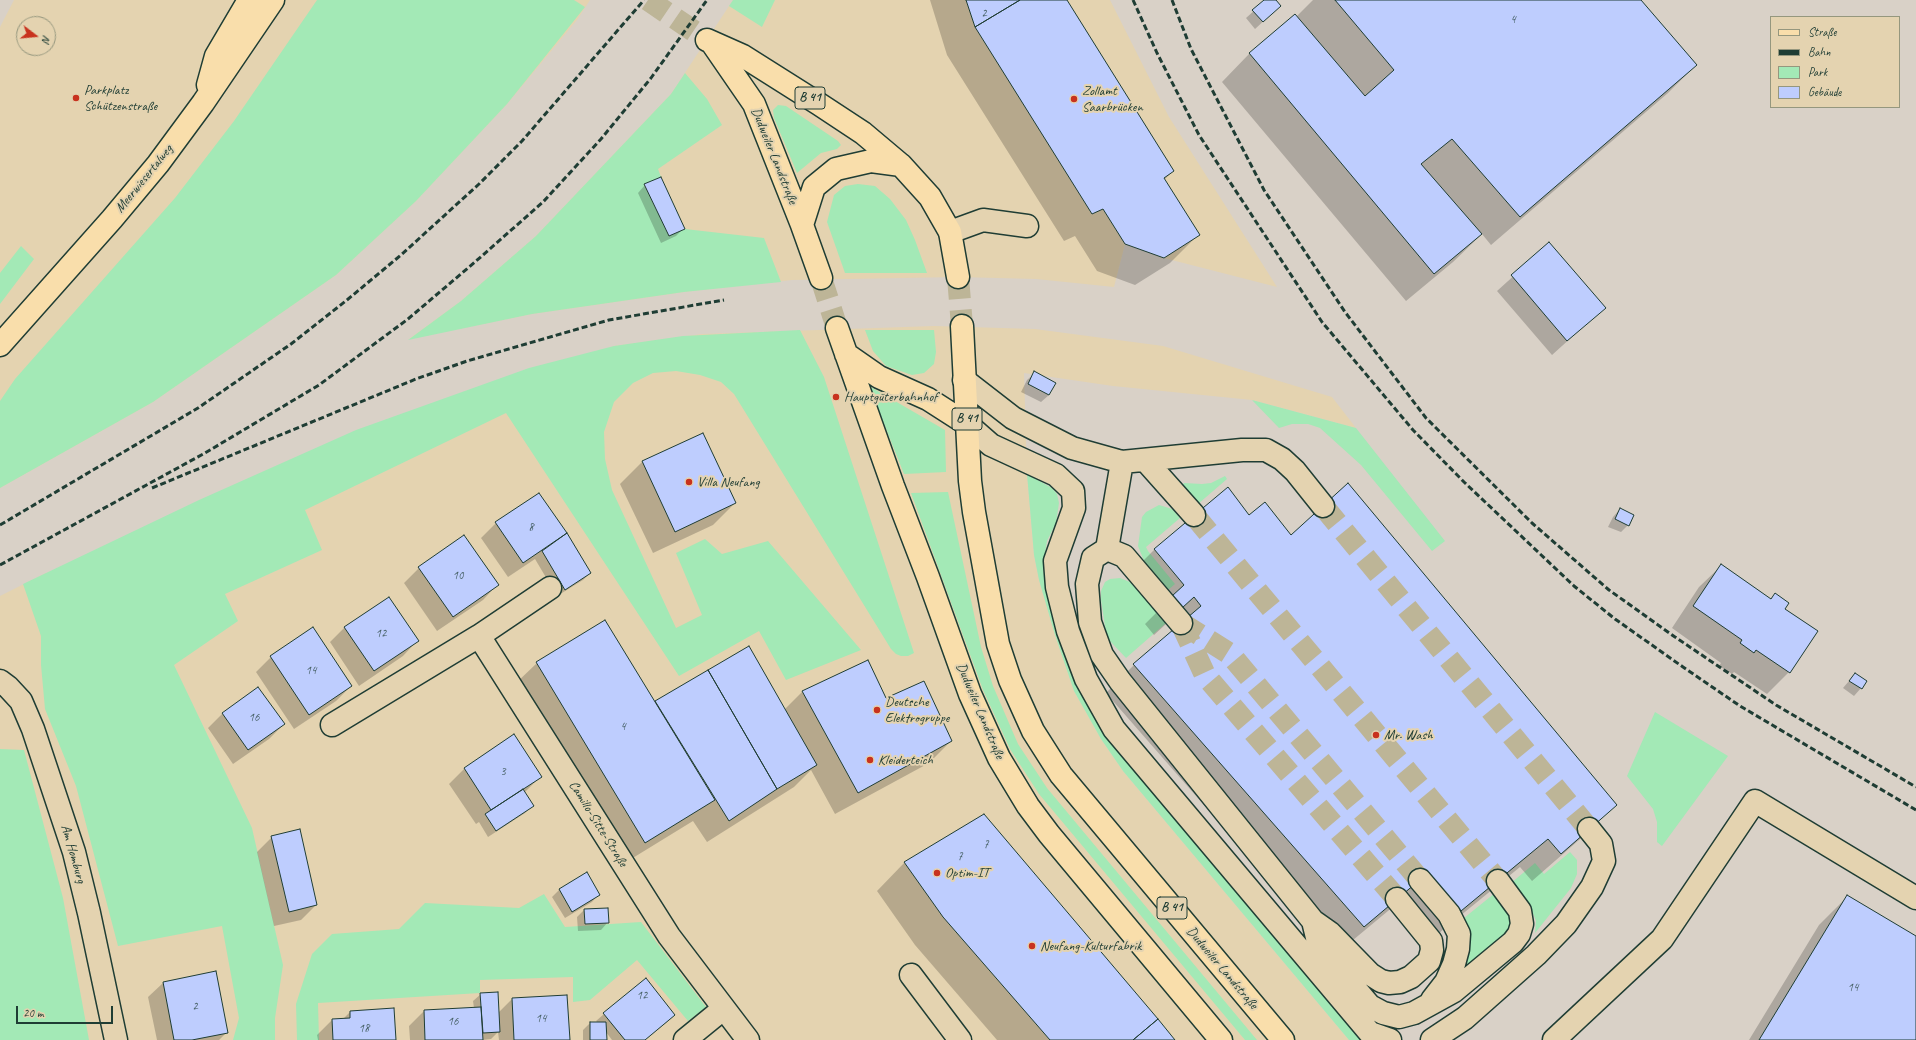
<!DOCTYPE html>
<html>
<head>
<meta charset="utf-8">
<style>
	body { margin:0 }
	#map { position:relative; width:1916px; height:1040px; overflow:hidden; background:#e4d3b0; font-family:Caveat,sans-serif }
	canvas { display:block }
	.legend { position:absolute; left:1770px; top:16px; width:130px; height:92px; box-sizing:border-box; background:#e4d3b0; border:1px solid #95977e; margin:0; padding:5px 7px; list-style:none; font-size:12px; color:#1f3d34 }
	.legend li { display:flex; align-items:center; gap:8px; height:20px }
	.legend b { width:20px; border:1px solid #95977e }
	.north { position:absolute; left:16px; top:16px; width:40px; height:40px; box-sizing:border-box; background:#e4d3b0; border:1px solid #95977e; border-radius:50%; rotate:106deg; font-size:11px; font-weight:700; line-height:16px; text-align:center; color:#1f3d34 }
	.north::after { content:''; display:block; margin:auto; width:14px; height:18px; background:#c8321e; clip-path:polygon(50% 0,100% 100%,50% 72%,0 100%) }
	.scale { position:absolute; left:16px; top:1006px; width:97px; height:18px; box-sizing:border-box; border:2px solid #1f3d34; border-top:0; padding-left:5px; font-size:12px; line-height:14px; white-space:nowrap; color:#1f3d34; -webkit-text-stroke:3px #e4d3b0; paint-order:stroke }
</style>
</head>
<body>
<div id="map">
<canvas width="1916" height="1040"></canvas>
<ul class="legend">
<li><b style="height:5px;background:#f9deab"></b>Straße</li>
<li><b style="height:5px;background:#1f3d34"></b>Bahn</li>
<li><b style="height:11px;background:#a3e9b6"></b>Park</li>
<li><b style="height:11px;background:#becdfe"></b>Gebäude</li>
</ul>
<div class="north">N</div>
<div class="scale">20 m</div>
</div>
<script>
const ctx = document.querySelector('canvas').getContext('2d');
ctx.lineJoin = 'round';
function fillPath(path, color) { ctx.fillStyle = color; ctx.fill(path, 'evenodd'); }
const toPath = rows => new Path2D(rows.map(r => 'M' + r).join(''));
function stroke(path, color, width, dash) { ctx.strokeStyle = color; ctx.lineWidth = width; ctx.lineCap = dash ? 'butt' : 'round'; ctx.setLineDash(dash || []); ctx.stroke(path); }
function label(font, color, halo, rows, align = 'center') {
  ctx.font = font + ' Caveat,sans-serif'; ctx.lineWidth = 4; ctx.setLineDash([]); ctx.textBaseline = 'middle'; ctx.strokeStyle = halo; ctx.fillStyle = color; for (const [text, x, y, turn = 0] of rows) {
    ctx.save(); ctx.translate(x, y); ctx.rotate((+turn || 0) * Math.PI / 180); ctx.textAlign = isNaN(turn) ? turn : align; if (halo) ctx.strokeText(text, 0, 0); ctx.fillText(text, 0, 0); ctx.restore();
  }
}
const built = toPath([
	[0,0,14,0,0,27],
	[590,0,733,0,671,94,536,236,461,301,409,339,532,314,684,292,792,280,958,277,1036,279,1114,287,1125,244,1164,258,1277,287,1169,117,1110,0,1916,0,1916,1040,1349,1040,1123,771,1101,739,1074,691,1055,635,1039,580,1034,555,1027,474,1024,373,1113,386,1252,400,1356,428,1332,397,1163,346,1035,329,934,326,702,334,614,346,44,574,0,596,0,488,153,402,336,275,416,201,507,104,577,20],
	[1771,17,1899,17,1899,107,1771,107]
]);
const green = toPath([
	[317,0,574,0,585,7,507,104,416,201,336,275,153,402,0,488,0,401,15,379,175,198,234,121],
	[733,0,775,0,762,27,729,6],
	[685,73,707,99,722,125,658,169,661,177,644,185,669,236,685,229,764,238,781,282,684,292,532,314,408,340,461,301,536,236,671,94],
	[778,105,786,106,838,141,841,145,837,149,821,153,797,173,774,118,773,110],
	[858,184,875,186,890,199,906,220,915,240,927,273,845,273,827,222,834,195,845,186],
	[21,246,34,259,0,304,0,273],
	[800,330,824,377,914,653,908,656,901,656,896,654,891,649,734,394,721,382,700,375,676,371,653,373,633,383,614,402,604,432,605,459,612,490,676,628,702,615,676,553,705,539,722,554,768,541,861,650,786,680,759,631,679,676,506,413,305,510,322,550,225,594,238,621,174,665,252,828,283,965,275,1018,275,1040,233,1040,239,1018,222,926,118,946,76,786,45,709,41,665,41,636,23,584,199,500,356,430,529,368,614,346,683,336],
	[865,330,934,330,936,352,934,364,924,373,912,375,886,366,873,351],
	[869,386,945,430,946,472,904,474],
	[1252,400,1356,428,1445,541,1432,551,1361,465,1320,428,1308,424,1292,424,1279,428],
	[1027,474,1052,488,1057,494,1059,503,1056,523,1047,541,1043,566,1044,577,1070,662,1362,1040,1349,1040,1123,771,1101,739,1074,691,1055,635,1039,580,1034,555],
	[1225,476,1227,479,1198,504,1182,486,1184,483,1202,484,1211,483],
	[948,492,981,647,993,686,1018,744,1047,788,1257,1040,1245,1040,1039,794,1010,749,983,690,911,493],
	[1159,505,1172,509,1180,518,1146,547,1148,551,1175,584,1168,590,1144,561,1138,546,1142,517,1146,512],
	[1120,578,1130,582,1166,623,1126,658,1110,641,1106,633,1101,600,1101,591,1105,582,1110,579],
	[1655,712,1728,756,1662,846,1657,842,1657,822,1653,809,1627,776],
	[0,749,24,750,63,898,89,1040,0,1040],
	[1570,852,1577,860,1577,874,1571,888,1535,933,1536,921,1532,911,1511,883,1535,863,1544,874],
	[1495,893,1509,909,1511,919,1509,930,1502,939,1460,974,1468,932,1464,918],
	[544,894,565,927,641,922,706,1007,688,1021,637,960,590,1000,573,1002,573,977,480,980,480,993,318,1003,319,1040,297,1040,296,1004,312,954,332,934,399,929,425,903,519,908]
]);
const shadow = toPath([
	[930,0,1065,0,1173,171,1164,180,1198,235,1170,263,1135,285,1097,271,1075,236,1064,241,947,55],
	[1266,0,1274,0,1280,6,1255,29,1246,18],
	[1313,0,1640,0,1696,65,1668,93,1491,245,1482,234,1453,262,1406,301,1222,82,1249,54,1295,15,1296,17],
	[645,185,684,228,676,236,661,243,638,193],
	[1549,244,1604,308,1552,355,1497,291],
	[1035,373,1055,384,1049,395,1041,402,1021,392,1027,380],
	[702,434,735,503,713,525,653,553,620,484,642,462],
	[539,494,590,573,583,580,557,596,535,559,508,577,481,538,496,523],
	[1620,509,1628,525,1621,532,1608,527,1613,517],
	[1249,516,1291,536,1615,805,1587,833,1532,881,1520,867,1433,938,1400,901,1335,955,1106,693,1134,665,1172,632,1166,624,1154,635,1145,624,1156,613,1127,577,1155,549],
	[1721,566,1770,599,1775,595,1784,609,1817,632,1789,672,1767,694,1734,672,1732,674,1719,666,1721,663,1672,628,1699,587],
	[419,568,497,585,483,600,437,631,404,583],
	[345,627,417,641,403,656,359,686,330,642],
	[313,629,351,686,336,701,294,729,256,672,271,657],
	[749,648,784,710,802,692,951,741,929,763,835,814,811,770,794,787,707,842,693,821,623,864,515,684,537,663,655,703],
	[1855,674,1861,688,1854,696,1843,688],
	[223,713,284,724,269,739,233,764,208,728],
	[514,736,540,777,524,793,532,806,525,813,488,837,479,822,476,824,449,784,464,769],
	[272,837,316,905,301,920,274,926,257,852],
	[904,863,1174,1040,997,1040,915,945,877,891],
	[587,874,599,894,592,902,565,918,552,897,559,890],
	[1847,897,1916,937,1916,1040,1749,1040,1819,925],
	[584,910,608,922,601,930,578,931,577,917],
	[645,980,674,1015,667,1022,645,1040,612,1040,606,1032,606,1040,583,1040,583,1030,590,1023,598,1023,596,1021,604,1014],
	[163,983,226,1033,219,1040,157,1040,148,997],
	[481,994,498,1013,512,999,569,1040,499,1040,498,1032,491,1039,482,1040,410,1040,409,1026,424,1011,474,1008,473,1001],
	[393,1009,395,1040,318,1040,317,1035,332,1020,343,1019,350,1012]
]);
const building = toPath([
	[966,0,1020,0,975,27,966,0],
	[1020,0,1067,0,1174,171,1164,178,1200,235,1164,258,1125,244,1103,209,1092,214,975,27,1020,0],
	[1264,0,1276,0,1281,6,1263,22,1252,10,1264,0],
	[1335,0,1641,0,1697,65,1520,217,1452,139,1421,164,1482,234,1434,274,1249,53,1295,14,1365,96,1394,70,1335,0],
	[661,177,685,229,669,236,644,184,661,177],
	[1549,242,1606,308,1567,341,1511,275,1549,242],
	[1034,371,1056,383,1049,395,1028,384,1034,371],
	[703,433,736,503,675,532,642,461,703,433],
	[1348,483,1617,805,1561,854,1548,839,1461,911,1428,873,1364,927,1133,664,1201,606,1194,597,1182,608,1172,596,1184,585,1154,549,1228,487,1249,515,1265,502,1291,535,1348,483],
	[539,493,567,533,523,563,495,522,539,493],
	[1620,508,1634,515,1629,526,1615,519,1620,508],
	[567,533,591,573,565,590,542,551,567,533],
	[464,535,499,585,453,617,418,567,464,535],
	[1721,564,1771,599,1775,593,1789,603,1785,609,1818,631,1790,673,1756,650,1754,653,1740,643,1742,640,1693,606,1721,564],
	[389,597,419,641,374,671,344,627,389,597],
	[605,620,715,800,645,843,536,662,605,620],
	[313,627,352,686,309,715,270,656,313,627],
	[749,646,817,765,777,789,708,670,749,646],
	[868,660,886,698,924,681,952,741,858,793,802,691,868,660],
	[708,670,777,789,729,821,655,701,708,670],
	[1855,673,1867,681,1862,689,1849,681,1855,673],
	[258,687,285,724,248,750,222,713,258,687],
	[514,734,542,777,491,810,464,768,514,734],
	[523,789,534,806,496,831,485,814,523,789],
	[984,814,1158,1019,1133,1040,1050,1040,943,917,904,862,984,814],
	[300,829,317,905,289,912,271,836,300,829],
	[587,872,600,895,572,912,559,889,587,872],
	[1847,895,1916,936,1916,1040,1759,1040,1847,895],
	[608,908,609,923,585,924,584,909,608,908],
	[216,971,228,1033,192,1040,174,1040,163,982,216,971],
	[646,978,675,1015,645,1040,625,1040,603,1013,646,978],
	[498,992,500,1032,483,1033,480,993,498,992],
	[567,995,570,1040,514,1040,512,998,567,995],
	[481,1007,483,1040,425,1040,424,1010,481,1007],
	[394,1008,396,1040,333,1040,332,1019,350,1018,350,1011,394,1008],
	[1158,1019,1175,1040,1133,1040,1158,1019],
	[590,1022,606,1022,607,1040,590,1040,590,1022]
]);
const minorTunnel = toPath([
	[1323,506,1589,829],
	[1194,515,1498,881],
	[1181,623,1230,654,1420,880],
	[1181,623,1205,675,1397,899]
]);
const majorTunnel = toPath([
	[648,0,707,40],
	[958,277,962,326],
	[821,278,837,328]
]);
const minor = toPath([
	[950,232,983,220,1027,226],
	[964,380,1013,418,1072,448,1122,462,1242,450,1266,450,1282,459,1295,471,1323,506],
	[967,424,991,445,1056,475,1073,491,1074,508,1055,561,1057,587,1068,631,1086,679,1114,729,1370,1033,1390,1040],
	[1145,460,1194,515],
	[1122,462,1107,549,1093,558,1087,584,1090,622,1102,655,1120,681,1313,921,1330,933,1370,974,1381,981,1389,983,1400,982,1411,977,1429,961,1432,950,1431,941,1397,899],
	[1107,549,1124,556,1181,623],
	[479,636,669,936,748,1040],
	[0,681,8,687,21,701,33,729,74,852,89,913,116,1040],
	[332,725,479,636,550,588],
	[1420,880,1449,914,1459,934,1458,949,1454,964,1446,982,1432,1000],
	[1313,921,1319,946,1370,1006,1383,1013,1399,1017,1414,1013,1454,991,1513,942,1519,934,1522,924,1520,911,1498,881],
	[911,975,960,1040],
	[685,1040,723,1009],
	[1432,1040,1465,1018,1536,955,1566,924,1592,887,1604,861,1601,844,1589,829],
	[1554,1040,1662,939,1755,801,1916,898]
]);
const major = toPath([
	[707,40,743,56,819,104,863,133,901,165,930,197,950,232,958,277],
	[712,43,754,104,802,225,821,278],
	[208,85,216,56,249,0],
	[802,225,814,187,836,169,871,161,901,165],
	[962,326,970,481,974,512,998,644,1010,680,1033,731,1061,775,1283,1040],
	[837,328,893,486,928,577,970,694,999,758,1028,806,1049,834,1221,1040],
	[0,345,112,219,158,164,203,103,273,0],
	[846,354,879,377,928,399,967,424]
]);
const rail = toPath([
	[1133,0,1157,53,1199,135,1322,322,1413,430,1464,482,1574,586,1615,619,1683,667,1740,706,1916,810],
	[1172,0,1191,49,1264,190,1345,312,1426,418,1532,523,1609,590,1675,637,1776,705,1916,787],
	[152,488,416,379,467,361,609,320,724,300],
	[0,525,198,408,291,344,347,300,401,255,479,184,522,141,644,0],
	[0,565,205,453,319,385,408,319,475,262,543,202,601,139,651,78,707,0]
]);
const markers = [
	[76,98,4,"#c8321e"],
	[1074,99,4,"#c8321e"],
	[836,397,4,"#c8321e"],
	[689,482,4,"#c8321e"],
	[877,710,4,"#c8321e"],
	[1376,735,4,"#c8321e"],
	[870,760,4,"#c8321e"],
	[937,873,4,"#c8321e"],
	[1032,946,4,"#c8321e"]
];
const numberNames = [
	["2",984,14],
	["4",1513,20],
	["8",531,528],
	["10",458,576],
	["12",381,634],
	["14",311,671],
	["16",254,718],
	["4",623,727],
	["3",503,772],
	["7",986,845],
	["7",960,857],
	["14",1853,988],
	["12",642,996],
	["2",195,1007],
	["14",541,1019],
	["16",453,1022],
	["18",364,1029]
];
const shields = [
	[810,98,30],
	[967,419,30],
	[1172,908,30]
];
const shieldNames = [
	["B 41",810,98],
	["B 41",967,419],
	["B 41",1172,908]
];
const poiNames = [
	["Parkplatz",84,90],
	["Schützenstraße",84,106],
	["Zollamt",1082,91],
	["Saarbrücken",1082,107],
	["Hauptgüterbahnhof",844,397],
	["Villa Neufang",697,482],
	["Deutsche",885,702],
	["Elektrogruppe",885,718],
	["Mr. Wash",1384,735],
	["Kleiderteich",878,760],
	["Optim-IT",945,873],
	["Neufang-Kulturfabrik",1040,946]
];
const streetNames = [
	["Dudweiler Landstraße",774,156,68],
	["Meerwiesertalweg",144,179,-51],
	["Dudweiler Landstraße",980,711,67],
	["Camillo-Sitte-Straße",598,824,58],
	["Am Homburg",73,854,74],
	["Dudweiler Landstraße",1222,968,50]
];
fillPath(built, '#d9d1c7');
fillPath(green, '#a3e9b6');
fillPath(shadow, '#0003');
fillPath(building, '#becdfe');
stroke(building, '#1f3d34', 1);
stroke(minorTunnel, '#bdb597', 22, [22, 11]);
stroke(majorTunnel, '#bdb597', 22, [22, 11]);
stroke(minor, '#1f3d34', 25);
stroke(major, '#1f3d34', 25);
stroke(minor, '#e4d3b0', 22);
stroke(major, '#f9deab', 22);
stroke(rail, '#1f3d34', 3, [6, 3]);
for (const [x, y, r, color] of markers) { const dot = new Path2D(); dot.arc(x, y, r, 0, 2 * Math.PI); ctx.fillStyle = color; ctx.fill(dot); stroke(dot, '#e4d3b0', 1.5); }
label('12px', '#476166', null, numberNames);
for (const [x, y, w] of shields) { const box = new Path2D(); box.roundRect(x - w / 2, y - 11, w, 22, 3); ctx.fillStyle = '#e4d3b0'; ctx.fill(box); stroke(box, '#1f3d34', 1); }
label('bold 13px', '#1f3d34', null, shieldNames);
label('14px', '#1f3d34', '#e4d3b0', poiNames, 'left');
label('14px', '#1f3d34', '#e4d3b0', streetNames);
</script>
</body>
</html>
